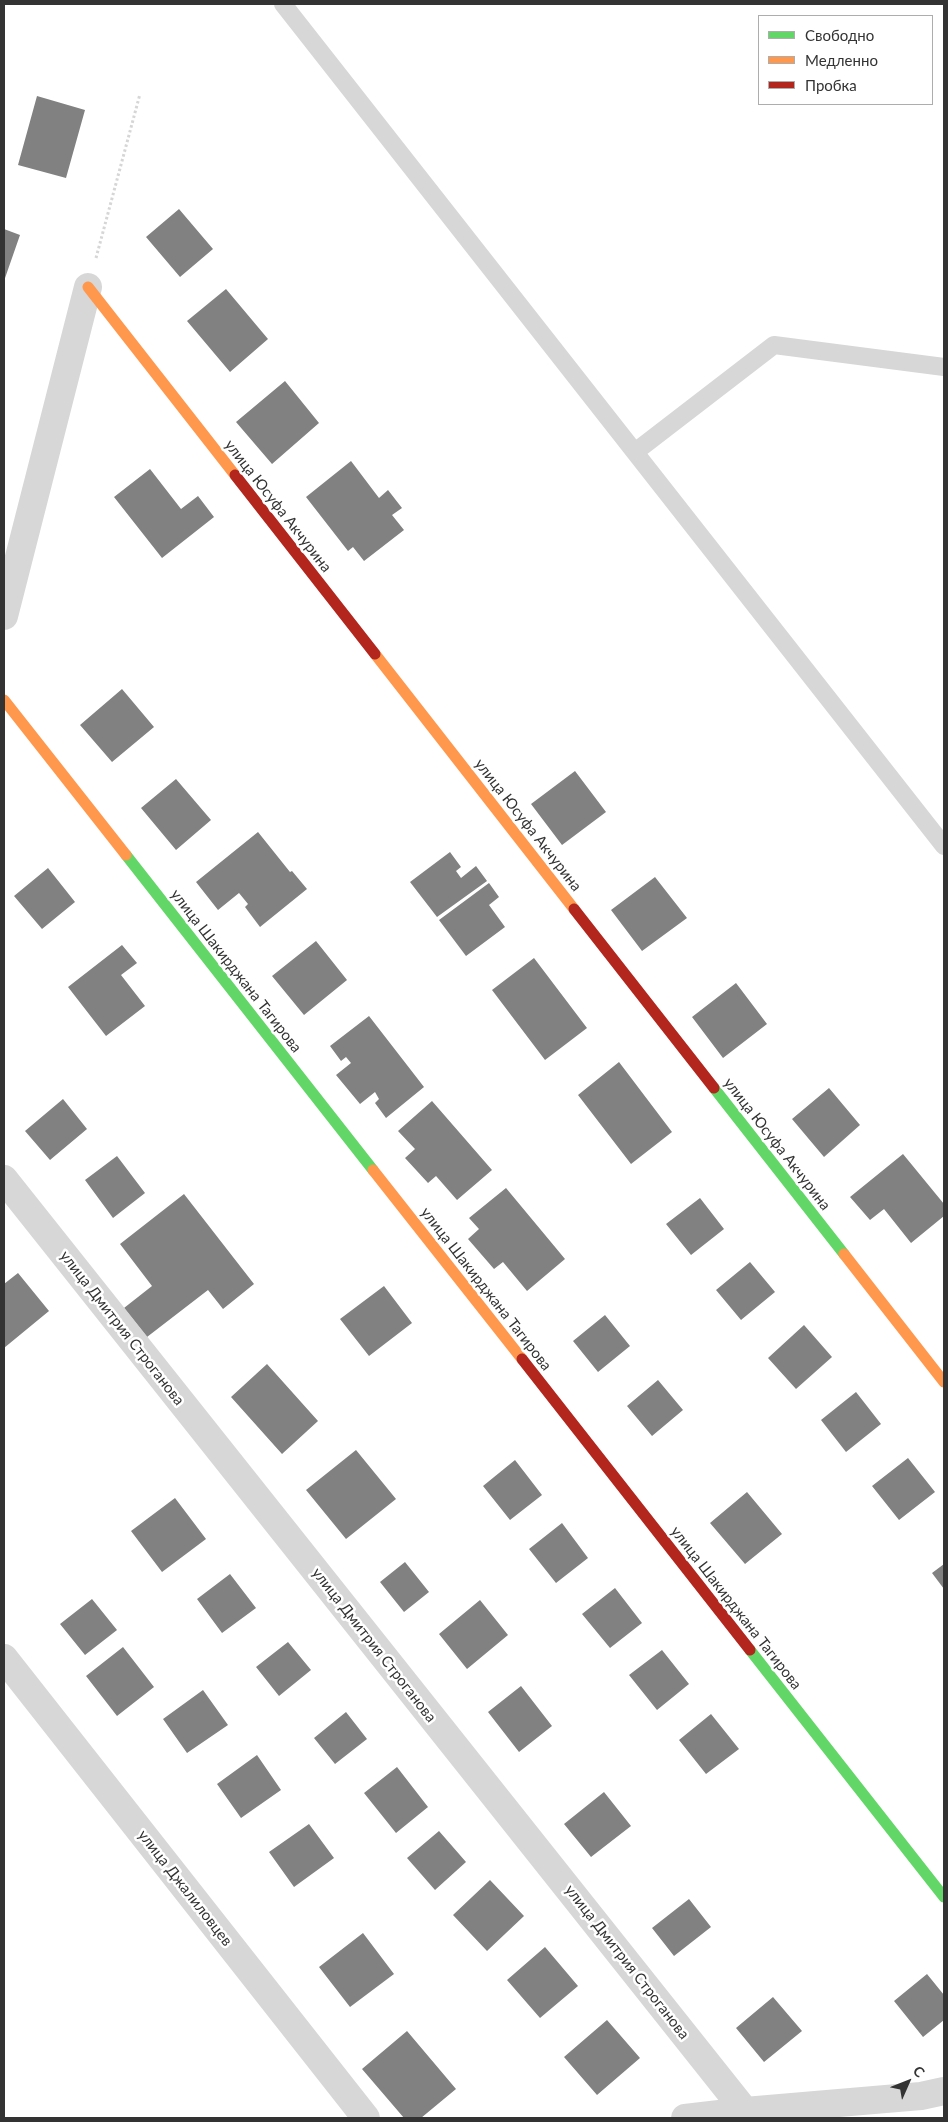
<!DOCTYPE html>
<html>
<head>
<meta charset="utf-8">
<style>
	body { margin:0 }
	#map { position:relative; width:948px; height:2122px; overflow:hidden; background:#fff; font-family:Lato,sans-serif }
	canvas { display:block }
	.frame { position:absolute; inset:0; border:5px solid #333; pointer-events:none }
	.legend { position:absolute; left:758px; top:15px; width:175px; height:90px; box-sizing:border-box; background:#fff; border:1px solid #adadad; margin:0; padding:6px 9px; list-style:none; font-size:15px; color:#333 }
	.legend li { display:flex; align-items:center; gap:10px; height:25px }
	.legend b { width:25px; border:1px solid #adadad }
	.north { position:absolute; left:883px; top:2057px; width:50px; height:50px; -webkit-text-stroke:4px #fff; paint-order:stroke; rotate:46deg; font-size:14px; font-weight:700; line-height:20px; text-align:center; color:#333 }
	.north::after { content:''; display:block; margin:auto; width:18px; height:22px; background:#333; clip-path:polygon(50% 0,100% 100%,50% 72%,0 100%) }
</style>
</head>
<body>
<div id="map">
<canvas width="948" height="2122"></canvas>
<div class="frame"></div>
<ul class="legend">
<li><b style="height:6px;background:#63d668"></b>Свободно</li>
<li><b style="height:6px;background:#ff974d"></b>Медленно</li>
<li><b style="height:6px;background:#b3261e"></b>Пробка</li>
</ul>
<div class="north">С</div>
</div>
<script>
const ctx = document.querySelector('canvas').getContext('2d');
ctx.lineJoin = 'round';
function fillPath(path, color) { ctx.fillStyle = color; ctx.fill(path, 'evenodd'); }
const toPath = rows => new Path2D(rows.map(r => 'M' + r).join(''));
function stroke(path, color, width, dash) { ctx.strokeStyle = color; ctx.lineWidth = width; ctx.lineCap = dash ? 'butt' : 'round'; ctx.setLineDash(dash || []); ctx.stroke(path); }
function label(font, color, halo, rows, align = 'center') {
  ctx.font = font + ' Lato,sans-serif'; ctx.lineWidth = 5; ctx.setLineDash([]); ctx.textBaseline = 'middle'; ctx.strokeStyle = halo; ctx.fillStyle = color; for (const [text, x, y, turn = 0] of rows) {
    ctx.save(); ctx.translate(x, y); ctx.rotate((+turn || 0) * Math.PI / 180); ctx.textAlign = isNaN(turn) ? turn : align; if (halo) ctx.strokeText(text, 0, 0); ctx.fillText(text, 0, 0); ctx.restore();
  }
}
const building = toPath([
	[37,96,85,110,66,178,18,165],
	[179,209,213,249,180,277,146,237],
	[4,229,20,235,4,281],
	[226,289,268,339,230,372,187,321],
	[285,381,319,423,272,464,236,422],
	[351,461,379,498,388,490,402,508,392,515,404,530,364,561,353,547,348,551,306,497],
	[150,469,181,509,198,496,214,517,162,558,114,497],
	[122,689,154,727,112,762,80,725],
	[575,771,606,812,562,845,531,804],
	[176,779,211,820,176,850,141,808],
	[258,832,290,872,292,871,307,889,260,927,245,907,248,904,239,893,218,910,196,882],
	[450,852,461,867,456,871,461,878,476,866,487,881,437,917,410,882],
	[48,868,75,902,42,929,14,896],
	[655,877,687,918,642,951,611,910],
	[489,883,499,897,489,905,505,927,466,956,439,920],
	[316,941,347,980,304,1015,272,976],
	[122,945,137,963,121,975,145,1006,106,1036,68,987],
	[534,958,587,1028,545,1060,492,990],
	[736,983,767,1024,723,1058,692,1017],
	[369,1016,424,1087,386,1118,375,1103,379,1099,375,1092,360,1104,336,1075,351,1063,346,1057,341,1061,330,1046],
	[619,1062,672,1132,631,1164,578,1095],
	[829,1088,860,1125,824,1157,792,1119],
	[63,1099,87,1129,50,1160,25,1131],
	[432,1101,492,1170,457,1200,436,1176,428,1183,405,1158,415,1149,398,1131],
	[903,1154,944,1204,944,1216,911,1243,884,1209,870,1220,850,1197],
	[117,1156,145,1193,113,1218,85,1180],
	[506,1188,565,1259,527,1291,503,1262,494,1269,468,1239,479,1229,469,1218],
	[184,1194,254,1284,223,1309,208,1290,147,1337,124,1308,152,1286,120,1244],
	[700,1198,724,1229,691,1255,666,1224],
	[750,1262,775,1292,741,1320,716,1290],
	[18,1273,49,1311,4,1348,4,1284],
	[384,1286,412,1323,369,1356,340,1319],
	[605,1315,630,1346,598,1372,573,1341],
	[804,1325,832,1357,796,1389,768,1358],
	[267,1364,318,1421,282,1454,231,1397],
	[658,1380,683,1410,652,1436,627,1406],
	[856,1392,881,1424,846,1452,821,1420],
	[356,1450,396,1499,346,1539,306,1490],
	[908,1458,935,1492,899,1520,872,1486],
	[515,1460,542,1495,510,1520,483,1486],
	[747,1492,782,1534,745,1564,710,1523],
	[175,1498,206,1539,162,1572,131,1531],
	[562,1523,588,1558,556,1583,529,1549],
	[405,1562,429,1592,404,1612,380,1582],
	[944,1564,944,1589,932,1573],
	[230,1574,256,1608,222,1633,197,1599],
	[615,1588,642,1623,610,1648,582,1614],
	[92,1599,117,1630,85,1655,60,1624],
	[480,1600,508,1635,467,1669,439,1634],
	[288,1642,311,1670,279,1696,256,1667],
	[123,1647,154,1687,117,1716,86,1676],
	[662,1650,689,1684,657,1710,629,1675],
	[521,1686,552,1726,519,1752,488,1712],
	[203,1690,228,1725,187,1753,163,1719],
	[346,1712,367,1739,335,1764,314,1738],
	[711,1714,739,1749,706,1774,679,1740],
	[257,1755,281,1790,241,1818,217,1784],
	[397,1767,428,1807,396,1833,364,1793],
	[604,1792,631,1826,591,1857,564,1824],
	[309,1824,334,1858,294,1887,269,1852],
	[439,1831,466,1862,435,1890,407,1858],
	[490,1880,524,1916,487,1951,453,1915],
	[689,1899,711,1927,674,1956,652,1928],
	[363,1933,394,1974,350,2007,319,1967],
	[545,1947,578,1986,540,2018,507,1980],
	[927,1974,944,1995,944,2020,923,2037,894,2001],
	[773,1997,802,2031,764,2062,736,2028],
	[607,2020,640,2058,597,2095,564,2057],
	[407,2031,456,2089,421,2118,404,2118,362,2069]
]);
const path = toPath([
	[96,258,140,94]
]);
const lane = toPath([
	[283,4,944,846],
	[635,452,774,345,944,367]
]);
const street = toPath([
	[4,616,88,287],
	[4,1179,745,2111],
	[4,1658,366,2118],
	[685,2118,745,2111,921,2096,944,2091]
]);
const fast = toPath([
	[126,855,373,1170],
	[714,1088,844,1254],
	[750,1650,944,1897]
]);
const slow = toPath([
	[88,287,235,475],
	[375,654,574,909],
	[4,700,126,855],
	[373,1170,522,1359],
	[844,1254,944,1382]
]);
const jam = toPath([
	[235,475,375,654],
	[574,909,714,1088],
	[522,1359,750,1650]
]);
const streetNames = [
	["улица Юсуфа Акчурина",278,506,52],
	["улица Юсуфа Акчурина",528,825,52],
	["улица Шакирджана Тагирова",236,971,52],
	["улица Юсуфа Акчурина",777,1144,52],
	["улица Шакирджана Тагирова",486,1289,52],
	["улица Дмитрия Строганова",122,1328,52],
	["улица Шакирджана Тагирова",736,1608,52],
	["улица Дмитрия Строганова",374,1645,52],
	["улица Джалиловцев",185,1888,52],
	["улица Дмитрия Строганова",627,1962,52]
];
fillPath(building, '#818181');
stroke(path, '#d6d6d6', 3, [2.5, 2.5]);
stroke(lane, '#d7d7d7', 18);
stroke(street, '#d7d7d7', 28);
stroke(fast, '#63d668', 11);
stroke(slow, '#ff974d', 11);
stroke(jam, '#b3261e', 11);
label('15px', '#333', '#fff', streetNames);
</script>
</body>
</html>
